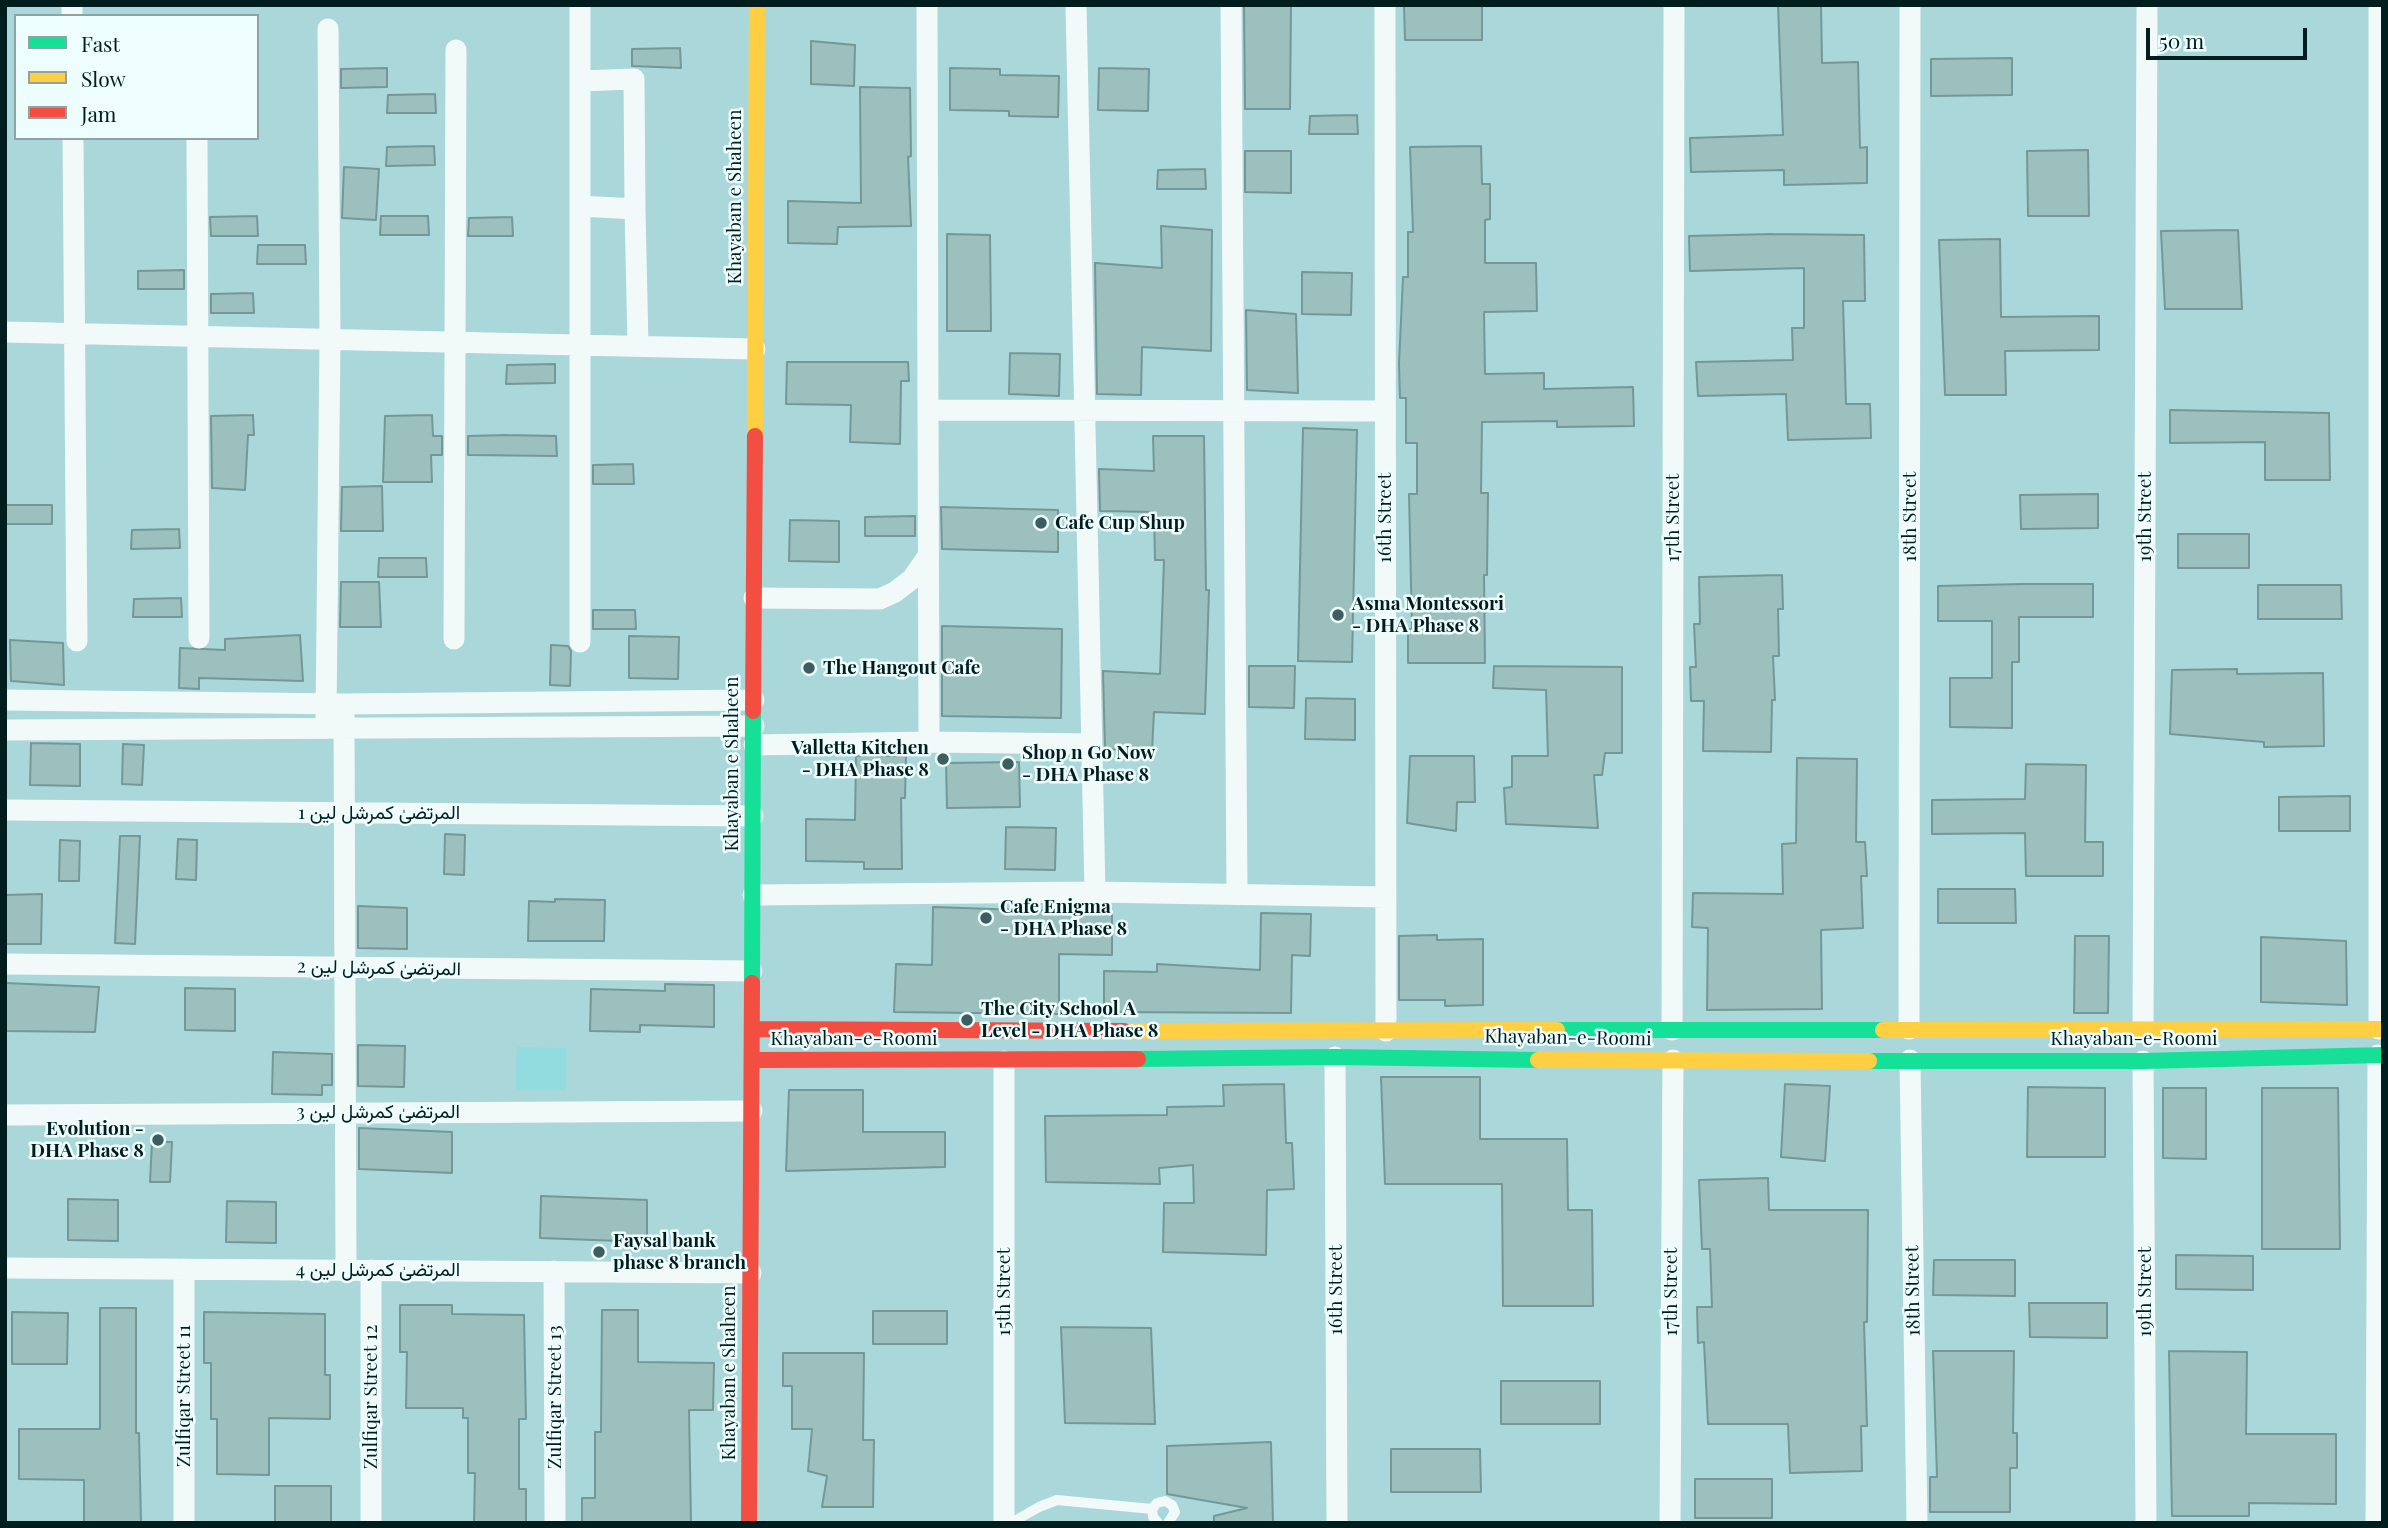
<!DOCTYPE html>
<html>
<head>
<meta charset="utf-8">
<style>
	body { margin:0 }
	#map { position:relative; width:2388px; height:1528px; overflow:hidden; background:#a9d7da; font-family:"Playfair Display",serif }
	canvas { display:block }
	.frame { position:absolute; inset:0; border:7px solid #021d1e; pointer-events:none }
	.legend { position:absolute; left:14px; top:14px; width:245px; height:126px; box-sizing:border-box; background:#eefdfe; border:2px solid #90a3a4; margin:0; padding:9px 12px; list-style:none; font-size:21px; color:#021d1e }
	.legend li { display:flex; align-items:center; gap:14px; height:35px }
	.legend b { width:35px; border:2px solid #90a3a4 }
	.scale { position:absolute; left:2146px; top:28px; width:161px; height:32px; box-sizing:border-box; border:4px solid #021d1e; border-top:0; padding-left:9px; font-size:21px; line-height:24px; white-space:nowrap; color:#021d1e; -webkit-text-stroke:5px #eefdfe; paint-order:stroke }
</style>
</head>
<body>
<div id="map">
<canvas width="2388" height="1528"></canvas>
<div class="frame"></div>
<ul class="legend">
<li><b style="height:9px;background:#16e098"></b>Fast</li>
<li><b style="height:9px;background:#ffcf43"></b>Slow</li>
<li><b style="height:9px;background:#f24e42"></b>Jam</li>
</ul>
<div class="scale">50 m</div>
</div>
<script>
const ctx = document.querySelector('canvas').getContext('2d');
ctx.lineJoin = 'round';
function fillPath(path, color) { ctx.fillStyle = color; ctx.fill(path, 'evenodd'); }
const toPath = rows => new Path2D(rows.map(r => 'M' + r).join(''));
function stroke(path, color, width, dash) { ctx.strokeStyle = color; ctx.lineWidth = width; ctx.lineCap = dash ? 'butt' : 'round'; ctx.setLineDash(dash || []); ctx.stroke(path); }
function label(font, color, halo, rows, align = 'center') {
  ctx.font = font + ' "Playfair Display",Vazirmatn,serif'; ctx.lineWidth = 5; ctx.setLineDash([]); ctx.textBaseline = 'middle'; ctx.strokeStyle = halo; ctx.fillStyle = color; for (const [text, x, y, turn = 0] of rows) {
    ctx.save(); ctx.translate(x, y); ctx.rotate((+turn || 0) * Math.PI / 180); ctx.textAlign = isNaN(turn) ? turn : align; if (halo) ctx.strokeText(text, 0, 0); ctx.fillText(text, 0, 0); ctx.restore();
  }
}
const built = toPath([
	[517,1047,567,1048,566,1090,516,1089]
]);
const building = toPath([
	[1244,5,1291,5,1290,109,1245,109,1244,5],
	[1404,5,1482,5,1482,40,1405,40,1404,5],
	[1778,5,1821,5,1822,63,1858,62,1860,148,1867,147,1867,183,1784,185,1784,170,1691,172,1690,138,1783,135,1778,5],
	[811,41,855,45,854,86,811,84,811,41],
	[680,48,681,68,632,66,632,49,680,48],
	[2012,58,2012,95,1931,96,1931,59,2012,58],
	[387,68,387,87,341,88,341,69,387,68],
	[950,68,1000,69,1000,75,1059,76,1058,117,1009,116,1009,111,950,110,950,68],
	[1099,68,1149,69,1148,111,1098,110,1099,68],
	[860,87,910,88,911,156,908,157,911,226,838,227,837,244,788,243,788,201,861,203,860,87],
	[435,94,436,113,387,113,388,95,435,94],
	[1357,115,1358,134,1309,134,1310,116,1357,115],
	[434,146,435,165,386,166,387,147,434,146],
	[1481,146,1482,184,1490,184,1490,219,1485,220,1485,263,1536,263,1537,311,1484,312,1485,374,1544,373,1544,389,1633,387,1634,426,1557,427,1557,421,1482,422,1481,493,1488,493,1487,575,1484,575,1485,663,1408,663,1408,629,1412,629,1409,494,1417,494,1417,443,1406,443,1406,398,1400,398,1399,364,1403,277,1408,277,1408,232,1413,232,1410,147,1481,146],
	[2088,150,2089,216,2028,216,2027,151,2088,150],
	[1245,151,1291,151,1291,193,1245,192,1245,151],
	[344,167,379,169,376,220,342,218,344,167],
	[1205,169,1206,189,1157,189,1158,170,1205,169],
	[257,216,258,236,211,236,210,217,257,216],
	[381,216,428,216,429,235,380,235,381,216],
	[512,217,513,236,468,236,469,218,512,217],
	[1161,226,1212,230,1211,351,1142,347,1141,395,1097,394,1095,263,1162,268,1161,226],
	[2238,230,2242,309,2165,309,2161,231,2238,230],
	[947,234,990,235,991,331,947,331,947,234],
	[1773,234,1864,235,1865,301,1843,301,1846,404,1870,404,1871,438,1788,440,1786,394,1698,396,1696,362,1793,360,1792,328,1804,328,1804,268,1690,271,1689,236,1773,234],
	[2000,239,2001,317,2099,316,2099,350,2005,351,2006,395,1945,395,1939,240,2000,239],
	[258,245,305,245,306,264,257,264,258,245],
	[184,270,184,289,138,289,138,271,184,270],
	[1302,272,1352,273,1351,315,1302,314,1302,272],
	[253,293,254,313,211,313,211,294,253,293],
	[1246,310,1296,314,1298,393,1247,390,1246,310],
	[1010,353,1060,354,1059,396,1009,394,1010,353],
	[787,362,908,362,909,381,901,381,900,444,850,442,851,405,786,404,787,362],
	[555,364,555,383,506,384,507,365,555,364],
	[2170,410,2329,413,2330,480,2265,480,2265,442,2170,443,2170,410],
	[253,415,254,435,248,435,245,490,212,488,211,416,253,415],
	[432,415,433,436,442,436,442,455,431,455,432,482,383,482,385,416,432,415],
	[1303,428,1357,430,1352,662,1298,661,1303,428],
	[507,435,556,436,557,456,468,455,468,436,507,435],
	[1153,436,1204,436,1206,590,1209,590,1205,714,1154,712,1152,751,1105,749,1103,671,1160,674,1164,560,1155,560,1154,512,1100,511,1099,469,1154,471,1153,436],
	[633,464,634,484,593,484,593,465,633,464],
	[382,486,383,531,341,531,342,487,382,486],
	[2098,494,2098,528,2021,529,2020,495,2098,494],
	[5,505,52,505,52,524,5,524,5,505],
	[941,507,1058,510,1058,552,942,549,941,507],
	[915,516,915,536,865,536,865,517,915,516],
	[790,520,839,521,839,562,789,561,790,520],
	[179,529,180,548,131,549,132,530,179,529],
	[2178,534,2249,534,2249,568,2178,568,2178,534],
	[379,558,426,558,427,577,378,577,379,558],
	[1782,575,1783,609,1778,609,1779,656,1773,656,1775,700,1772,700,1771,752,1703,751,1704,701,1691,701,1690,667,1696,667,1694,624,1700,624,1699,577,1782,575],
	[341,582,379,582,381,627,340,627,341,582],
	[2022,584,2093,584,2093,617,2019,617,2019,662,2012,662,2012,728,1950,727,1950,678,1992,678,1992,621,1938,621,1938,586,2022,584],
	[2258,585,2341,585,2342,619,2258,619,2258,585],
	[181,598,182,617,133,617,134,599,181,598],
	[593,610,635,610,636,629,593,629,593,610],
	[942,626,1062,629,1061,718,942,716,942,626],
	[300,635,303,681,199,678,199,689,179,688,180,648,225,650,225,639,300,635],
	[629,636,679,637,678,679,629,678,629,636],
	[10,640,63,643,64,685,11,681,10,640],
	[551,645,568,646,571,651,570,686,550,685,551,645],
	[1249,666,1295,666,1294,708,1249,707,1249,666],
	[1494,666,1622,667,1622,753,1605,753,1602,775,1594,775,1598,828,1506,824,1504,788,1512,787,1512,756,1548,756,1546,690,1493,688,1494,666],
	[2237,669,2237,674,2323,673,2324,746,2264,747,2264,742,2170,734,2172,670,2237,669],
	[1306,698,1355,699,1355,740,1305,739,1306,698],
	[31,743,80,744,80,786,30,785,31,743],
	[123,744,144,745,142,785,122,784,123,744],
	[856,756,906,756,905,798,901,798,902,869,864,869,864,862,806,861,806,819,855,820,856,756],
	[1410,756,1474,756,1475,802,1457,802,1456,831,1407,823,1410,756],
	[1797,758,1857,759,1856,842,1865,842,1867,876,1861,876,1863,928,1821,930,1822,1009,1707,1010,1708,928,1692,927,1693,893,1783,894,1782,844,1796,843,1797,758],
	[1019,762,1020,807,947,808,946,763,1019,762],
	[2026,764,2086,765,2085,842,2103,842,2103,876,2026,876,2025,833,1932,834,1932,800,2025,799,2026,764],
	[2350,796,2350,831,2279,831,2279,797,2350,796],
	[1006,827,1056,828,1055,870,1005,869,1006,827],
	[445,834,465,835,464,875,444,874,445,834],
	[120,836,140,836,135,944,115,943,120,836],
	[178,839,197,840,196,880,176,879,178,839],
	[60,840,80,841,79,881,59,881,60,840],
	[1938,889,2015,889,2016,923,1938,923,1938,889],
	[42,894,41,944,5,944,5,895,42,894],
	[555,899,605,900,604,941,528,941,529,901,555,902,555,899],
	[358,906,407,908,407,949,358,948,358,906],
	[933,907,1112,913,1112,955,1059,954,1059,1014,894,1012,896,964,932,965,933,907],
	[1261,913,1311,914,1310,956,1292,955,1291,1013,1104,1012,1104,971,1157,972,1157,964,1260,970,1261,913],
	[1437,935,1437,940,1483,939,1483,1005,1445,1006,1445,1000,1399,1000,1399,936,1437,935],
	[2075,936,2109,936,2108,1013,2074,1013,2075,936],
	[2261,937,2346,941,2347,1005,2261,1002,2261,937],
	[5,983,99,987,95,1032,5,1031,5,983],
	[665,984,714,985,714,1027,640,1025,640,1032,590,1031,591,989,665,991,665,984],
	[185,988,235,989,235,1031,185,1030,185,988],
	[358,1045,405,1046,404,1087,358,1086,358,1045],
	[273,1052,332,1054,332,1085,322,1085,322,1095,272,1094,273,1052],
	[1381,1077,1480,1077,1480,1139,1567,1139,1568,1210,1592,1210,1593,1306,1503,1306,1502,1184,1385,1184,1381,1077],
	[1284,1084,1286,1143,1292,1143,1294,1189,1267,1190,1266,1255,1163,1252,1164,1203,1194,1203,1193,1165,1159,1168,1160,1184,1046,1182,1045,1116,1167,1115,1167,1107,1224,1106,1223,1085,1284,1084],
	[1785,1084,1830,1086,1825,1161,1781,1157,1785,1084],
	[2028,1087,2105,1088,2105,1157,2027,1157,2028,1087],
	[2163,1088,2206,1088,2206,1159,2163,1158,2163,1088],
	[2262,1088,2338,1088,2340,1249,2262,1249,2262,1088],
	[789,1090,863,1090,863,1132,945,1132,945,1167,786,1171,789,1090],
	[359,1128,452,1132,452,1173,359,1169,359,1128],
	[152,1142,172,1142,170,1182,150,1182,152,1142],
	[1768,1178,1769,1210,1868,1210,1867,1322,1864,1322,1867,1426,1861,1426,1862,1471,1790,1473,1788,1424,1708,1424,1704,1342,1698,1343,1697,1307,1712,1307,1710,1249,1702,1249,1699,1180,1768,1178],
	[541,1196,647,1200,647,1242,540,1238,541,1196],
	[68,1199,118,1200,118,1241,68,1240,68,1199],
	[227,1201,276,1202,276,1243,226,1242,227,1201],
	[2176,1255,2253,1256,2253,1290,2176,1289,2176,1255],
	[1934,1260,2015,1260,2015,1296,1933,1295,1934,1260],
	[2029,1303,2107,1303,2107,1338,2030,1337,2029,1303],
	[400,1305,452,1305,452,1314,524,1315,526,1419,519,1419,519,1489,526,1489,526,1523,474,1523,475,1473,468,1473,468,1418,463,1418,463,1408,406,1408,407,1352,400,1352,400,1305],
	[100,1308,136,1308,136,1433,139,1433,141,1523,84,1523,84,1480,19,1479,19,1429,100,1429,100,1308],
	[602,1310,638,1310,638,1362,714,1363,713,1410,689,1410,691,1523,582,1523,582,1498,595,1498,595,1432,601,1432,602,1310],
	[873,1311,947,1311,947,1344,873,1344,873,1311],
	[12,1312,68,1313,67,1364,12,1364,12,1312],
	[204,1312,325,1314,325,1375,330,1375,330,1419,269,1418,269,1475,217,1474,217,1419,211,1419,211,1363,204,1363,204,1312],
	[1061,1327,1151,1328,1155,1424,1065,1423,1061,1327],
	[1933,1351,2014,1351,2013,1433,2017,1433,2017,1468,2010,1468,2010,1512,1930,1512,1930,1477,1937,1477,1933,1351],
	[2169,1351,2247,1352,2246,1434,2336,1434,2336,1504,2249,1503,2249,1516,2172,1516,2169,1351],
	[783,1353,864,1353,863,1440,874,1440,873,1507,822,1507,827,1476,808,1471,812,1429,792,1429,792,1386,783,1386,783,1353],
	[1501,1381,1600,1381,1600,1424,1501,1424,1501,1381],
	[1271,1442,1273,1523,1214,1523,1214,1516,1247,1508,1167,1494,1167,1446,1271,1442],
	[1391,1449,1480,1449,1481,1492,1391,1492,1391,1449],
	[1695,1479,1772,1479,1772,1518,1695,1518,1695,1479],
	[275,1486,331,1486,331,1523,275,1523,275,1486]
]);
const lane = toPath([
	[1011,1523,1039,1507,1057,1500,1152,1509],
	[1158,1523,1153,1517,1152,1509,1157,1503,1165,1501,1172,1505,1175,1512,1168,1523]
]);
const street = toPath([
	[72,5,72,16],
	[580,5,580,642],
	[927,5,928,410,1385,411],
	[1076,5,1095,892],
	[1231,5,1237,894],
	[1385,5,1386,1031],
	[580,81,634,79,635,209],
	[73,138,77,641],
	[197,138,199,638],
	[580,206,635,209,638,346],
	[5,332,755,349],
	[928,410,929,742],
	[754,598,880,599,895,592,912,579,928,556],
	[454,639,456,50],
	[5,700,344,704,754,700],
	[326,716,330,339,328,29],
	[344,716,346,1270],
	[5,730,754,726],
	[754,745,929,742,1091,744],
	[5,810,753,816],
	[753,895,1095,892,1385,897],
	[5,964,752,971],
	[1909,1029,1910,5],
	[2143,1029,2147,5],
	[2379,1029,2379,5],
	[1672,1030,1674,5],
	[1335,1057,1337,1523],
	[1910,1060,1917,1523],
	[1004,1061,1004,1523],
	[2143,1061,2146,1523],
	[5,1115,752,1111],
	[5,1268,751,1273],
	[184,1269,184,1523],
	[371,1270,371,1523],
	[554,1271,555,1523],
	[1670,1523,1673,1060],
	[2376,1523,2378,1055]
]);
const fast = toPath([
	[752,983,753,711],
	[1557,1030,1883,1030],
	[1138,1059,1335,1057,1538,1060],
	[1869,1061,2143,1061,2383,1055]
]);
const slow = toPath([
	[755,436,757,5],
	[1883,1030,2383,1029],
	[1124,1031,1557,1030],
	[1538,1060,1869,1061]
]);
const jam = toPath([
	[753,711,755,436],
	[752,1029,1124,1031],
	[752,1060,1138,1059],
	[749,1523,752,983]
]);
const markers = [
	[1041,523,7,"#3c5e60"],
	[1338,615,7,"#3c5e60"],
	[809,668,7,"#3c5e60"],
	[943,759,7,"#3c5e60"],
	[1008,764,7,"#3c5e60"],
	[986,918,7,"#3c5e60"],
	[967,1020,7,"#3c5e60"],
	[158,1140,7,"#3c5e60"],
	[599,1252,7,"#3c5e60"]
];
const streetNames = [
	["Khayaban e Shaheen",735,197,-90],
	["18th Street",1910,517,-90],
	["19th Street",2145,517,-90],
	["16th Street",1385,518,-90],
	["17th Street",1673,518,-90],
	["Khayaban e Shaheen",732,764,-90],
	["المرتضیٰ کمرشل لین 1",379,813],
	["المرتضیٰ کمرشل لین 2",379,968,1],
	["Khayaban-e-Roomi",1568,1038,1],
	["Khayaban-e-Roomi",854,1039],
	["Khayaban-e-Roomi",2134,1039],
	["المرتضیٰ کمرشل لین 3",378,1112],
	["المرتضیٰ کمرشل لین 4",378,1270],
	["16th Street",1336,1290,-90],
	["18th Street",1913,1291,-91],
	["15th Street",1004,1292,-90],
	["17th Street",1671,1292,-90],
	["19th Street",2145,1292,-90],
	["Khayaban e Shaheen",729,1373,-90],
	["Zulfiqar Street 11",184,1396,-90],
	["Zulfiqar Street 12",371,1397,-90],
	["Zulfiqar Street 13",555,1397,-90]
];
const poiNames = [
	["Cafe Cup Shup",1055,523],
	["Asma Montessori",1352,604],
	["- DHA Phase 8",1352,626],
	["The Hangout Cafe",823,668],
	["Valletta Kitchen",929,748,"right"],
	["- DHA Phase 8",929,770,"right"],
	["Shop n Go Now",1022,753],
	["- DHA Phase 8",1022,775],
	["Cafe Enigma",1000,907],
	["- DHA Phase 8",1000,929],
	["The City School A",981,1009],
	["Level - DHA Phase 8",981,1031],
	["Evolution -",144,1129,"right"],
	["DHA Phase 8",144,1151,"right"],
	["Faysal bank",613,1241],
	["phase 8 branch",613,1263]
];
fillPath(built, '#92dce0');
fillPath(building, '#9cc0be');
stroke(building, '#749897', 2);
stroke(lane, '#f2f9f9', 10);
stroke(street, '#f2f9f9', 21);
stroke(fast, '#16e098', 16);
stroke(slow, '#ffcf43', 16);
stroke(jam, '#f24e42', 16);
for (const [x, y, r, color] of markers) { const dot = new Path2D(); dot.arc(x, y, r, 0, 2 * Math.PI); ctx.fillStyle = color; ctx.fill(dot); stroke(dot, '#eefdfe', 2.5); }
label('19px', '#021d1e', '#eefdfe', streetNames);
label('bold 19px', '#021d1e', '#eefdfe', poiNames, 'left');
</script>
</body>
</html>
